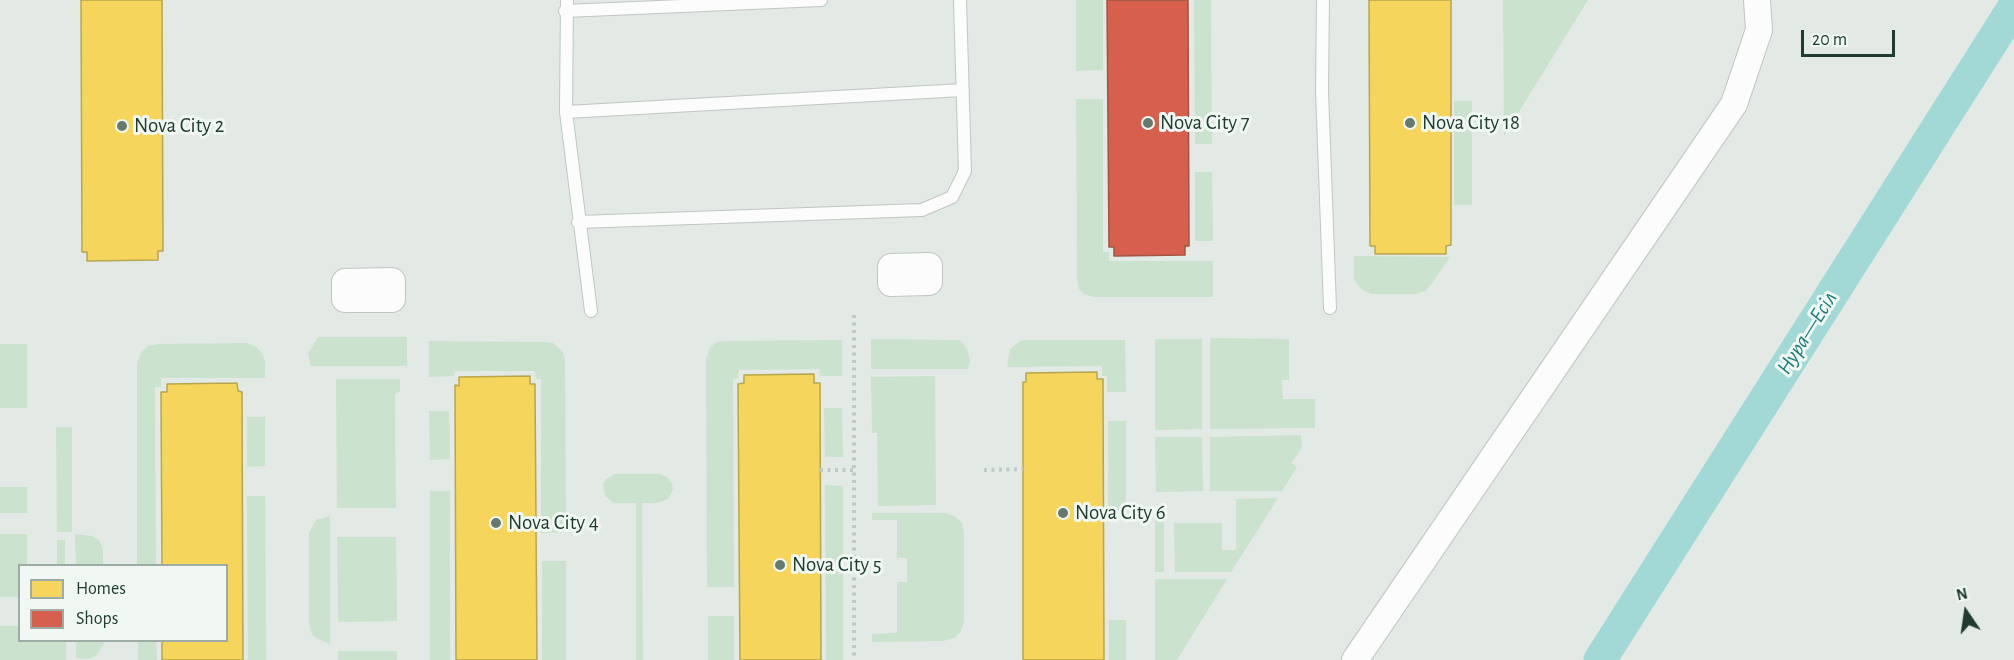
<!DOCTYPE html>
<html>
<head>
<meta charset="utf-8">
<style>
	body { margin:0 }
	#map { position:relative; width:2014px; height:660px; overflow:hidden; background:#e3e9e5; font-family:"Alegreya Sans",sans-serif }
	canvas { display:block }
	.legend { position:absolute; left:18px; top:564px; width:210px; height:78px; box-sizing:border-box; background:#f1f8f3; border:2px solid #9dada5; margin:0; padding:8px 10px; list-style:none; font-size:18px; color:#203c2f }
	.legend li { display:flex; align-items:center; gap:12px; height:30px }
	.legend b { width:30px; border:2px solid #9dada5 }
	.north { position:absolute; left:1936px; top:582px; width:60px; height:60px; -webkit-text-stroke:4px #f1f8f3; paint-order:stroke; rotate:347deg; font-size:16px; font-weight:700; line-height:24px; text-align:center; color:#203c2f }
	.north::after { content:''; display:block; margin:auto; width:21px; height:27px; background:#203c2f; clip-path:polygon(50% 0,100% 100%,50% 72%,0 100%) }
	.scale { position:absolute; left:1801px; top:30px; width:94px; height:27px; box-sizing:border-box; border:3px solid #203c2f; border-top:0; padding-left:8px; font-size:18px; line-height:21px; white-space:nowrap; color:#203c2f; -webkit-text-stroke:4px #f1f8f3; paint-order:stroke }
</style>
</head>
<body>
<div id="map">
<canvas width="2014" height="660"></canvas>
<ul class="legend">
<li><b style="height:16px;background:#f6d55c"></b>Homes</li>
<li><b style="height:16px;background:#d6604d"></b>Shops</li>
</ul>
<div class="north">N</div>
<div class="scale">20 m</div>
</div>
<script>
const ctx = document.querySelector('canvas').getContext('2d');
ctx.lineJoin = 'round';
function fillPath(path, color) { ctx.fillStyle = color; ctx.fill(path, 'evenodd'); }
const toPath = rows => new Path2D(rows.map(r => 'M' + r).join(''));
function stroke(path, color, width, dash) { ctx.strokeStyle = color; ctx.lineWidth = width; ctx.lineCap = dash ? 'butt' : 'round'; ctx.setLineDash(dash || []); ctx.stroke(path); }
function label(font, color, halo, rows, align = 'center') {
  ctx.font = font + ' "Alegreya Sans",sans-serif'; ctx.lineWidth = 6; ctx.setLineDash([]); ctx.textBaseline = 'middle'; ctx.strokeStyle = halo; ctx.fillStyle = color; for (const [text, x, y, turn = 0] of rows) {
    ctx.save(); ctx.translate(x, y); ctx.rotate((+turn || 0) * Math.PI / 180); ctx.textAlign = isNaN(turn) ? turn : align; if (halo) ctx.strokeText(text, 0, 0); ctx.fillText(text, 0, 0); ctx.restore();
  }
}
const green = toPath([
	[1076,0,1103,0,1103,70,1076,71],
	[1194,0,1211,0,1212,144,1195,144],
	[1503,0,1588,0,1504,136],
	[1076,99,1103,99,1103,252,1109,252,1109,261,1213,261,1213,297,1094,297,1084,294,1079,289,1077,278],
	[1454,101,1472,101,1472,205,1454,205],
	[1195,172,1212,172,1213,241,1195,241],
	[1354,257,1354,256,1450,257,1430,286,1425,291,1416,294,1371,294,1361,289,1354,279],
	[318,337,407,337,407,366,311,366,308,354],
	[1210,338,1289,339,1289,380,1282,380,1283,399,1315,399,1315,428,1210,429],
	[871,339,960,340,967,349,970,360,969,365,967,369,871,369],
	[1155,339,1202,339,1202,429,1155,430],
	[842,340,842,376,820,376,819,369,739,370,738,378,733,379,734,587,707,587,706,359,710,347,717,342,726,341],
	[1027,340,1125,340,1126,392,1107,392,1107,376,1102,376,1102,366,1007,367,1010,349,1020,341],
	[429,341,544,342,553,343,563,352,565,360,566,532,541,533,541,379,536,379,535,371,455,371,454,376,429,377],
	[246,343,255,346,262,353,265,362,265,378,161,378,161,387,155,387,156,565,137,565,137,364,140,354,148,346,158,344],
	[0,344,27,344,27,408,0,408],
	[935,376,936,505,878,506,877,433,872,433,871,377],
	[336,379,400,379,400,392,395,393,396,508,337,508],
	[824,408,842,408,843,457,825,457],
	[429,411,449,411,450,459,430,460],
	[247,417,265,417,265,466,247,467],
	[1108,421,1126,421,1126,517,1108,517],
	[56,427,72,427,72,532,57,532],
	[1301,435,1302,448,1291,463,1297,467,1282,491,1210,491,1210,437],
	[1155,437,1202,437,1203,491,1156,492],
	[614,474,660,474,667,477,672,484,673,489,668,499,657,503,642,503,643,660,636,660,636,503,614,503,605,496,603,485,605,480],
	[825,485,843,486,843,660,826,660],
	[0,487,27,487,27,513,0,513],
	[430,491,450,491,450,660,430,660],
	[247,496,265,496,266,660,248,660],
	[1278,498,1231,572,1175,572,1174,523,1222,523,1222,550,1236,550,1236,499],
	[1155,511,1164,511,1164,572,1155,572],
	[872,513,946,513,954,516,962,523,964,532,964,621,961,631,955,638,943,641,872,642,872,634,897,633,897,582,907,582,907,558,897,558,897,520,872,520],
	[330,516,330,644,316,638,312,634,309,622,309,533,316,520],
	[0,534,27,534,27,565,20,566,19,597,0,597],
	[75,534,92,536,99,540,103,549,103,565,76,565],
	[337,537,396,537,397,621,338,622],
	[57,540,65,540,65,565,57,565],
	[542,561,566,561,566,660,542,660],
	[1227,579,1177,660,1155,660,1155,579],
	[708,616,734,616,734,660,708,660],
	[1109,620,1126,620,1126,660,1109,660],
	[0,626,19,626,20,640,66,641,66,660,0,660],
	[76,641,104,641,104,644,96,656,88,659,76,658],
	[138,641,156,641,157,660,138,660],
	[338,651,397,651,397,660,338,660]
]);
const homes = toPath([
	[81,0,162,0,163,251,158,251,158,260,87,261,87,252,82,252,81,0],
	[1369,0,1451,0,1451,245,1446,246,1446,254,1375,254,1375,246,1370,246,1369,0],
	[1097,372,1097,379,1103,379,1104,660,1023,660,1023,382,1026,382,1026,373,1097,372],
	[814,374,814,383,820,383,821,660,740,660,738,384,744,383,744,375,814,374],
	[530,376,530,384,535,384,537,660,456,660,455,385,459,386,459,377,530,376],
	[237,383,238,391,242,392,243,660,162,660,162,640,226,640,226,566,162,566,161,392,167,392,167,384,237,383]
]);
const shops = toPath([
	[1107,0,1188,0,1189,246,1185,246,1185,255,1114,256,1114,247,1109,247,1107,0]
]);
const canal = toPath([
	[1600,660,2014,7]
]);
const path = toPath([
	[854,315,854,660],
	[820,470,854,470],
	[984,470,1023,469]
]);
const lane = toPath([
	[567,0,566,112,591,311],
	[1323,0,1322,91,1330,308],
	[565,11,821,0],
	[566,112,963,90],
	[578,222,922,210,952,197,965,171,960,0]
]);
const street = toPath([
	[929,266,929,282,891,283,891,267,929,266],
	[392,281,392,299,345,299,345,282,392,281],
	[1355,660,1734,104,1759,30,1757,0]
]);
const markers = [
	[1148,123,6,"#64796f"],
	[1410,123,6,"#64796f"],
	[122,126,6,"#64796f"],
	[1063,513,6,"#64796f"],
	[496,523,6,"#64796f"],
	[780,565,6,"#64796f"]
];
const poiNames = [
	["Nova City 7",1160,123],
	["Nova City 18",1422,123],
	["Nova City 2",134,126],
	["Nova City 6",1075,513],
	["Nova City 4",508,523],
	["Nova City 5",792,565]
];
const waterNames = [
	["Нура—Есіл",1807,333,-58]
];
fillPath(green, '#cbe2ce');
fillPath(homes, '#f6d55c');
stroke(homes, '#b6a74e', 1.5);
fillPath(shops, '#d6604d');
stroke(shops, '#9f5544', 1.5);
stroke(canal, '#a2d9d6', 33);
stroke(lane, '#c0c6c2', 14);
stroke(street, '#c0c6c2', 28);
stroke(path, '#c0c9c3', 4, [3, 4.5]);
stroke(lane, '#fbfcfb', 12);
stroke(street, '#fbfcfb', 26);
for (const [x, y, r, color] of markers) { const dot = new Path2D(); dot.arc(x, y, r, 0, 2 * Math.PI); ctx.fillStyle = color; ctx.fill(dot); stroke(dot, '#f1f8f3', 2); }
label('21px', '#203c2f', '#f1f8f3', poiNames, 'left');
label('italic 22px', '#197a77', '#f1f8f3', waterNames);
</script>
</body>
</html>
